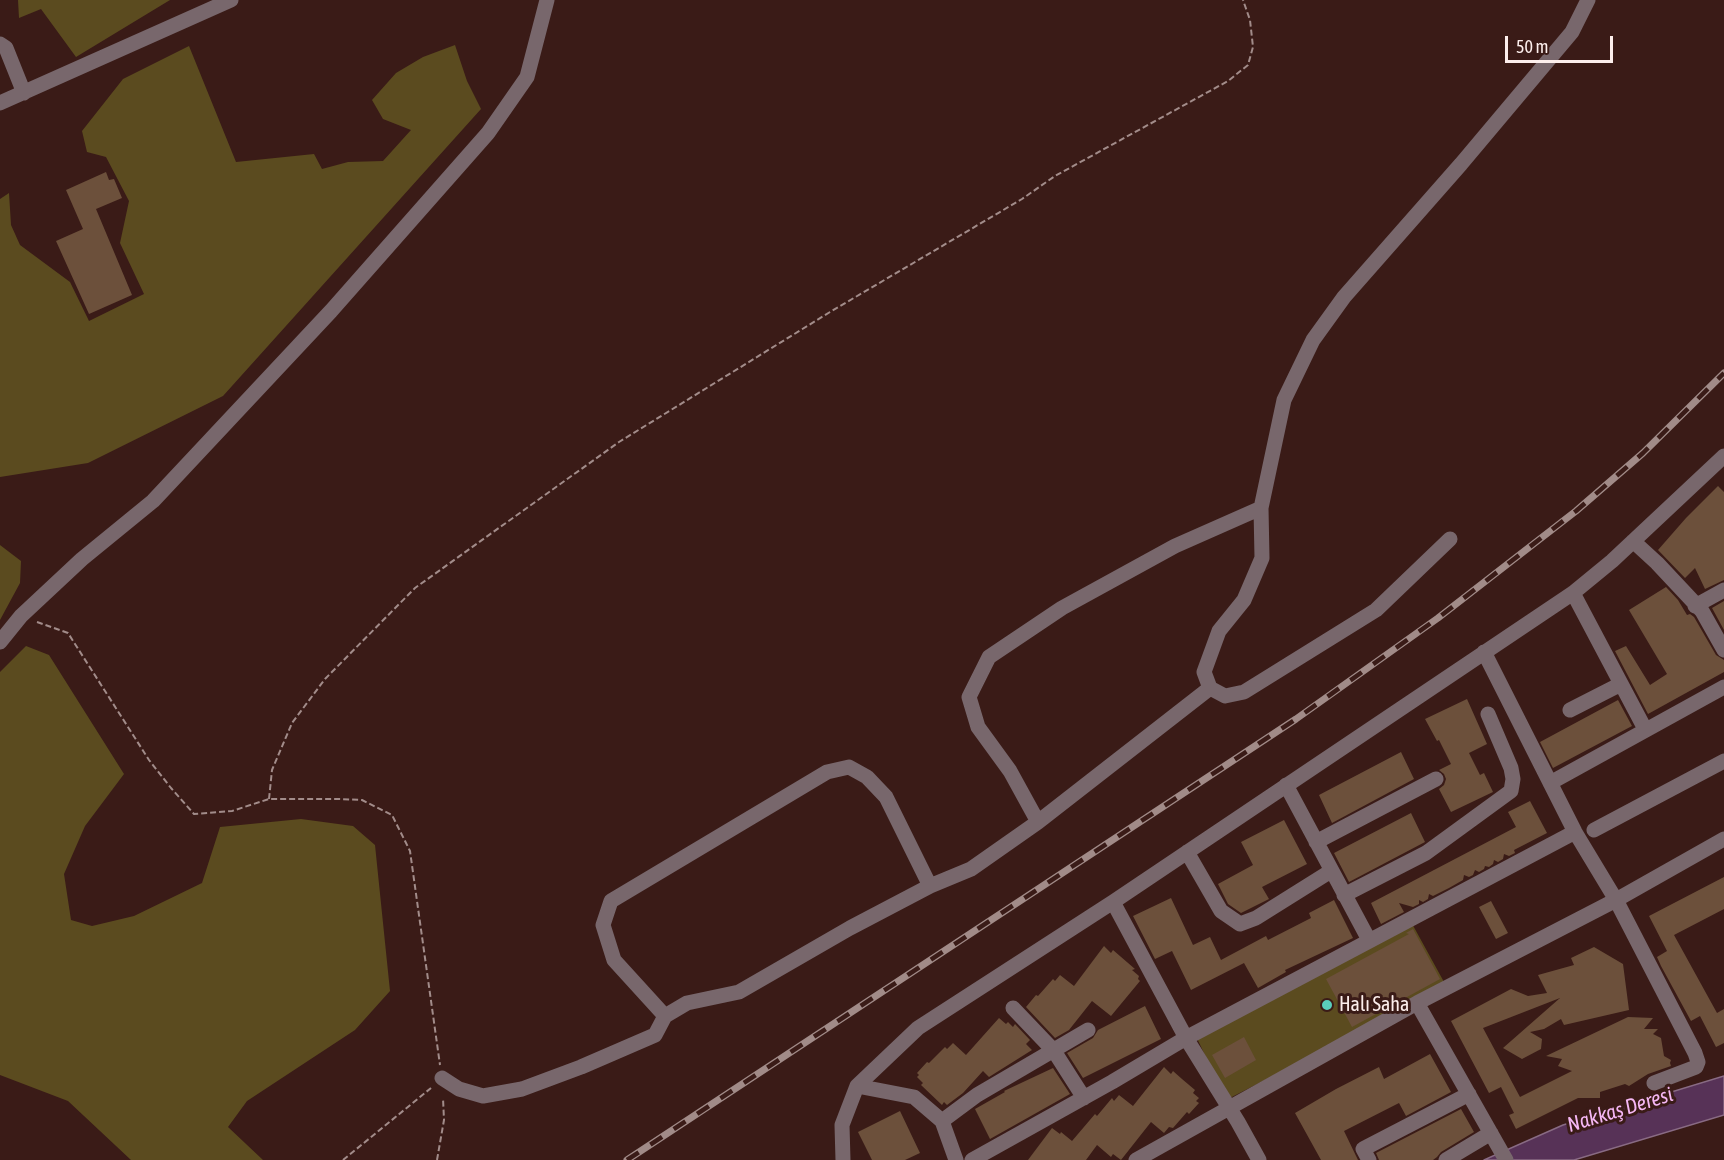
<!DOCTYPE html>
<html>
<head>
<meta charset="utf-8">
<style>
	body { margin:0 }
	#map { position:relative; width:1724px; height:1160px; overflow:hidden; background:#3a1b17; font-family:"Asap Condensed",sans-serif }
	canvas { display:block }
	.scale { position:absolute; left:1505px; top:36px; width:108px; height:27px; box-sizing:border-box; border:3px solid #fdefed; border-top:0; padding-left:8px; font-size:18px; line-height:21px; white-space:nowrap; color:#fdefed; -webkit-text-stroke:4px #3a1b17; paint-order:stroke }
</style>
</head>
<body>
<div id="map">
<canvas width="1724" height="1160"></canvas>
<div class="scale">50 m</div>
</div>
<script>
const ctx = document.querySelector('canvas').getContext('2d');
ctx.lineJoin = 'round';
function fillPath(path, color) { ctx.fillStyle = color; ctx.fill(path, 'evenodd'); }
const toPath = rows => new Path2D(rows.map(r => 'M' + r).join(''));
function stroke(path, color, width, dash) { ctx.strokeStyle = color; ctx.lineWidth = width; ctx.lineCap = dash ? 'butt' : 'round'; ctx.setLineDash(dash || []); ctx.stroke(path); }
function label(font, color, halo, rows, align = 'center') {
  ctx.font = font + ' "Asap Condensed",sans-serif'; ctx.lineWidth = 6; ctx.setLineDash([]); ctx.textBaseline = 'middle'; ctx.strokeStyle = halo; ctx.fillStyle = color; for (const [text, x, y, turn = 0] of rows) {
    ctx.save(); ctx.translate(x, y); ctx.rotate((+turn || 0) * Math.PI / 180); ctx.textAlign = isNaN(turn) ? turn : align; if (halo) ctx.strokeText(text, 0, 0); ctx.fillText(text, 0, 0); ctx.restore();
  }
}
const green = toPath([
	[18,0,170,0,76,57,41,9,19,18],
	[455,45,467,81,481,109,223,396,88,463,0,477,0,199,9,193,11,225,20,245,70,282,89,321,144,294,120,243,129,201,106,157,87,152,82,131,123,79,189,46,236,162,314,154,322,169,348,162,383,161,411,130,383,119,372,100,396,73,423,57],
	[0,545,21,561,20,583,0,620],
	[26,646,49,655,124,774,85,826,64,874,71,920,92,926,134,916,202,883,220,827,301,819,353,826,375,845,390,991,355,1030,247,1101,228,1127,263,1160,131,1160,68,1101,0,1075,0,672],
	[1410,920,1444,982,1335,1044,1226,1100,1195,1034]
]);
const water = toPath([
	[1724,1076,1724,1115,1574,1160,1484,1160,1563,1125,1724,1076]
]);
const building = toPath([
	[106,172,109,180,114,179,122,198,96,209,132,295,89,314,56,241,83,229,66,190],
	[1718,486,1724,492,1724,580,1705,589,1695,568,1685,578,1658,550,1686,518],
	[1666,587,1678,600,1687,615,1690,614,1694,617,1716,655,1724,660,1724,672,1648,714,1615,651,1626,646,1650,685,1667,674,1629,610],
	[1724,601,1724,630,1712,608],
	[1467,699,1487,744,1469,753,1480,775,1484,773,1493,792,1451,812,1439,789,1444,785,1446,779,1444,774,1439,770,1451,764,1439,740,1437,741,1425,719],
	[1618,700,1632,726,1553,768,1540,742],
	[1401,752,1414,779,1332,823,1319,795],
	[1530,801,1547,833,1514,850,1515,853,1509,856,1504,854,1503,859,1498,862,1494,860,1493,864,1489,867,1485,866,1484,869,1479,872,1475,870,1473,875,1469,877,1464,875,1463,880,1449,888,1433,896,1429,894,1428,899,1423,902,1419,900,1419,904,1413,907,1399,903,1404,912,1381,924,1371,903,1516,827,1508,812],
	[1411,813,1425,842,1349,882,1334,853],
	[1284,820,1307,864,1262,887,1269,899,1241,913,1228,904,1218,884,1253,865,1241,842],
	[1724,877,1724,909,1674,935,1717,1013,1724,1009,1724,1043,1716,1047,1700,1016,1691,1021,1661,966,1657,957,1667,951,1649,916],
	[1171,898,1193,945,1210,937,1221,960,1266,936,1268,940,1311,918,1309,913,1334,900,1353,938,1285,970,1286,972,1258,988,1244,963,1191,990,1172,951,1155,959,1133,916],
	[1491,901,1508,933,1496,939,1479,907],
	[1413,929,1440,979,1352,1027,1326,979,1409,934,1406,933],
	[1104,946,1111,953,1113,950,1135,969,1132,970,1139,976,1138,979,1140,981,1111,1016,1092,1001,1069,1030,1055,1038,1026,1007,1036,995,1038,996,1053,979,1055,981,1060,975,1074,986],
	[1594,947,1623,964,1629,1010,1564,1025,1561,1019,1544,1029,1530,1032,1542,1039,1541,1049,1522,1059,1503,1048,1560,998,1483,1028,1520,1097,1572,1071,1558,1066,1562,1059,1546,1056,1628,1017,1653,1018,1644,1029,1658,1029,1653,1034,1661,1038,1664,1056,1671,1060,1670,1063,1671,1066,1648,1074,1629,1086,1625,1084,1600,1092,1600,1098,1578,1098,1516,1129,1509,1115,1514,1113,1501,1087,1489,1093,1451,1021,1511,989,1528,996,1547,993,1538,975,1574,965,1571,958],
	[1145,1006,1161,1039,1083,1078,1067,1053,1093,1038,1098,1030],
	[999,1018,1006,1024,1008,1022,1013,1027,1015,1024,1030,1040,1026,1044,1032,1050,989,1077,983,1071,963,1093,947,1105,944,1102,942,1105,921,1085,923,1083,917,1077,919,1075,917,1073,927,1062,929,1063,945,1047,947,1049,953,1043,966,1055],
	[1244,1037,1256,1060,1225,1078,1212,1055],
	[1430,1054,1451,1092,1406,1116,1399,1103,1344,1131,1358,1160,1321,1160,1295,1113,1336,1089,1379,1067,1384,1079],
	[1164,1067,1171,1074,1173,1071,1182,1079,1195,1090,1193,1093,1199,1098,1196,1101,1199,1103,1189,1114,1187,1112,1173,1128,1169,1127,1164,1133,1151,1122,1121,1160,1113,1154,1111,1157,1097,1145,1086,1160,1028,1160,1052,1128,1060,1134,1061,1132,1072,1141,1095,1114,1097,1116,1112,1098,1114,1101,1119,1095,1133,1106],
	[1053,1068,1070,1094,990,1139,975,1109,1005,1092,1004,1091],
	[1461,1109,1474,1132,1441,1152,1437,1157,1433,1160,1379,1160,1376,1153],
	[900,1111,920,1153,905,1160,872,1160,858,1132]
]);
const path = toPath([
	[37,622,68,633,149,760,171,788,194,814,232,811,269,799,338,799,362,800,392,815,410,851,440,1065],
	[269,799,272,770,292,723,325,679,415,588,619,442,830,312,1022,199,1055,176,1228,81,1248,65,1253,47,1250,20,1243,0],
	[343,1160,431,1088],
	[437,1160,444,1120,443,1098]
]);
const minor = toPath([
	[0,44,6,48,24,93],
	[0,103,231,0],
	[1450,539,1376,610,1244,692,1225,696,1210,688,1204,672,1219,631,1244,600,1262,558,1261,508,1284,400,1313,340,1344,297,1461,164,1572,32,1588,0],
	[1633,541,1657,563,1702,611,1724,650],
	[1573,593,1645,729],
	[1695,606,1724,590],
	[0,642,21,616,82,559,153,501,331,311,488,133,527,77,547,0],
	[1484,652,1575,832,1616,900,1695,1053,1698,1062,1696,1067,1654,1083],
	[1570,710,1621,684],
	[1550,783,1724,687],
	[1286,785,1369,940],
	[1038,822,1010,771,978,727,969,697,989,657,1062,608,1175,546,1261,508],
	[1594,830,1724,761],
	[1316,842,1436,779],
	[1187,852,1221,911,1240,924,1256,918,1331,871],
	[1344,895,1426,853,1511,791,1513,779,1511,768,1488,714],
	[1113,902,1186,1038,1238,1122,1259,1160],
	[1417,1003,1506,1160],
	[1013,1008,1054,1051,1084,1098],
	[665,1016,614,960,603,925,611,901,827,772,849,767,867,777,886,797,930,886],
	[442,1078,459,1089,483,1096,522,1089,581,1067,655,1035,665,1016,687,1003,739,992,850,928,930,886,971,869,1038,822,1210,688],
	[857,1086,914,1097,942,1121,956,1160],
	[942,1121,977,1095,1088,1030],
	[843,1160,842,1125,857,1086,918,1028,1113,902,1573,593,1612,561,1724,456],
	[972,1160,1112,1082,1186,1038,1575,832],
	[1136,1160,1417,1003,1616,900,1724,839],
	[1369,1160,1363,1149,1469,1094],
	[1446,1160,1491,1133]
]);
const rail = toPath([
	[627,1160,1296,719,1438,618,1576,511,1643,453,1724,373]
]);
const markers = [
	[1327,1005,6,"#5acebc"]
];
const poiNames = [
	["Halı Saha",1339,1005]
];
const waterNames = [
	["Nakkaş Deresi",1620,1110,-17]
];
fillPath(green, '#5b4b1f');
fillPath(water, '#573257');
stroke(water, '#896b84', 1.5);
fillPath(building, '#6c503b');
stroke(path, '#a28c8a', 2, [6, 3]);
stroke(minor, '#78676c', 15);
stroke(rail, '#a18b88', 7);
stroke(rail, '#3a1b17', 4.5, [14]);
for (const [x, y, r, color] of markers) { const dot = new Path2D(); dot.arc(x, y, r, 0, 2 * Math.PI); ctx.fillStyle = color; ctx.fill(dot); stroke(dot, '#3a1b17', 2); }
label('20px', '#fdefed', '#3a1b17', poiNames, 'left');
label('italic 21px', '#f5b7f4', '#3a1b17', waterNames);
</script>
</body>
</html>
